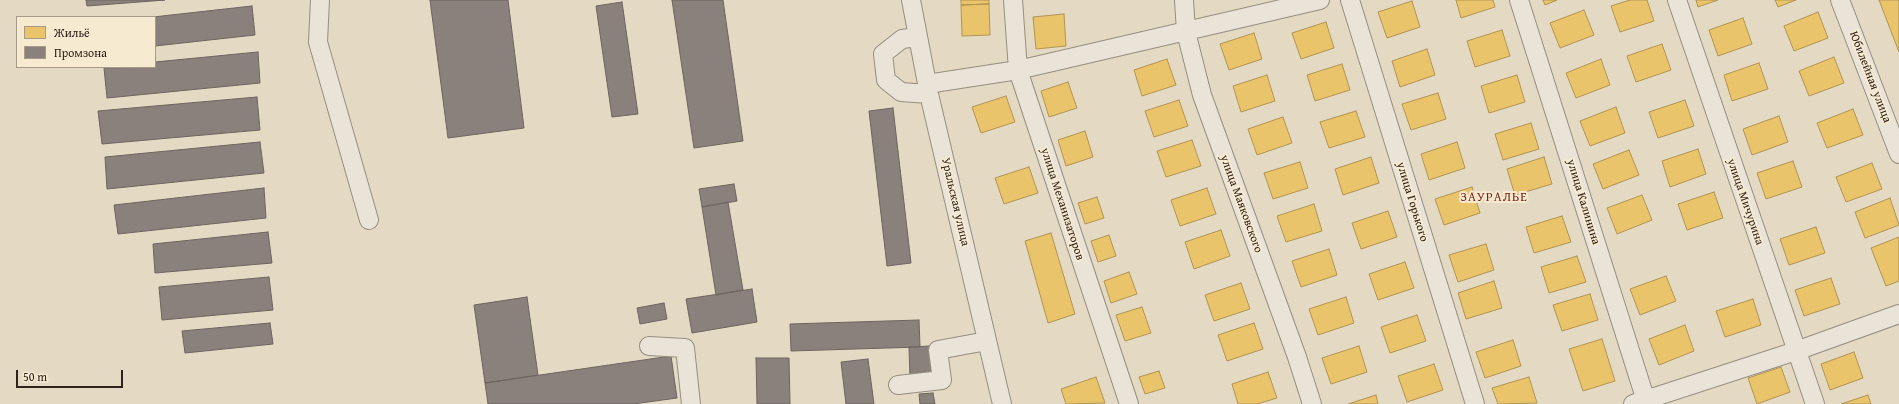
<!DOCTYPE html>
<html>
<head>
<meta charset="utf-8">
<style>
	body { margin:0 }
	#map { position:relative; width:1899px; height:404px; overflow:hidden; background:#e4d9c3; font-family:"Gentium Book Plus",serif }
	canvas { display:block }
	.legend { position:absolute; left:16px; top:16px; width:140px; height:52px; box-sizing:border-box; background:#f6ead0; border:1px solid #a69a88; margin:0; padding:5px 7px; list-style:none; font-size:12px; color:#2d221c }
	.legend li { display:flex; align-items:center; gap:8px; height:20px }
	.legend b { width:20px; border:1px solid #a69a88 }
	.scale { position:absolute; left:16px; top:370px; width:107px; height:18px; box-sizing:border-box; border:2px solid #2d221c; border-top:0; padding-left:5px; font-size:12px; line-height:14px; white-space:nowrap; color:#2d221c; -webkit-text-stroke:3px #f6ead0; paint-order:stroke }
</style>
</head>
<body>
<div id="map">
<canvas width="1899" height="404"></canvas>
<ul class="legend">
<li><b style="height:11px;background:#e9c46a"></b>Жильё</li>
<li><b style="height:11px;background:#8a817c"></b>Промзона</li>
</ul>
<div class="scale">50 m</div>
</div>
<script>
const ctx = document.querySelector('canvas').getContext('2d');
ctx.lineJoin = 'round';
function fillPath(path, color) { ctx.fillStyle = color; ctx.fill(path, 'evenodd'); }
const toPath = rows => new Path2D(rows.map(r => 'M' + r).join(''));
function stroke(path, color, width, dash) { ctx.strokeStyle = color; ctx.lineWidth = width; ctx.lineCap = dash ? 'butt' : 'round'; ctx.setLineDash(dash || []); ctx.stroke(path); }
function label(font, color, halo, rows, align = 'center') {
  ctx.font = font + ' "Gentium Book Plus",serif'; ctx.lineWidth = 4; ctx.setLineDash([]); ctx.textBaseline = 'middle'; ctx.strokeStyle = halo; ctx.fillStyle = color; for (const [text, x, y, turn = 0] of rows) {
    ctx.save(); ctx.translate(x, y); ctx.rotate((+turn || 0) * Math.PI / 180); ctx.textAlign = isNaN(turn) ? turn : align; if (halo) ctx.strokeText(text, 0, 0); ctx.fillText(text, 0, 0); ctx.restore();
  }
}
const homes = toPath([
	[961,0,989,0,989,4,961,5,961,0],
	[1456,0,1493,0,1495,7,1461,18,1456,0],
	[1543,0,1557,0,1545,5,1543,0],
	[1630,0,1647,0,1654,21,1620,32,1611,6,1630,0],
	[1696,0,1718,0,1698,7,1696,0],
	[1775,0,1796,0,1778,7,1775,0],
	[1879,0,1899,0,1899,52,1879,0],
	[1412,1,1420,27,1387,38,1378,12,1412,1],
	[989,4,990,35,962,36,961,5,989,4],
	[1584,10,1594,35,1560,48,1550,23,1584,10],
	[1818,12,1828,38,1794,51,1784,26,1818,12],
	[1064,14,1066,46,1036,49,1033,17,1064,14],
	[1743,18,1752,44,1718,56,1709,30,1743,18],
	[1326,22,1334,48,1301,59,1292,33,1326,22],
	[1502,30,1510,56,1475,67,1467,41,1502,30],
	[1254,33,1262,59,1229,70,1220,44,1254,33],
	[1662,44,1671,70,1636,82,1627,56,1662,44],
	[1427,49,1435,75,1400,87,1392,61,1427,49],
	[1834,57,1844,83,1809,96,1799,71,1834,57],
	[1167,59,1176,85,1142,96,1134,70,1167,59],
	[1601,59,1610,85,1576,98,1566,73,1601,59],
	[1759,63,1768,89,1732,101,1724,75,1759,63],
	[1342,64,1350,90,1315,101,1307,75,1342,64],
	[1267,75,1275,101,1241,112,1233,86,1267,75],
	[1517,75,1525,102,1489,113,1481,86,1517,75],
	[1068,82,1077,108,1049,117,1041,91,1068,82],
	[1438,93,1446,119,1411,130,1402,104,1438,93],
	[1006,96,1015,122,981,133,972,107,1006,96],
	[1179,100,1188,126,1154,137,1145,111,1179,100],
	[1685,100,1694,126,1658,138,1649,112,1685,100],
	[1616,107,1625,133,1590,146,1580,121,1616,107],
	[1853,109,1863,135,1827,148,1817,123,1853,109],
	[1356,111,1365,137,1329,148,1320,122,1356,111],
	[1779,116,1788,142,1752,155,1743,129,1779,116],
	[1283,117,1292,143,1257,155,1248,129,1283,117],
	[1531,123,1539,149,1503,160,1495,134,1531,123],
	[1085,131,1093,157,1066,166,1058,140,1085,131],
	[1192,140,1201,166,1166,177,1157,151,1192,140],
	[1457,142,1465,168,1429,180,1421,154,1457,142],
	[1698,149,1706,174,1670,187,1662,161,1698,149],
	[1629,150,1639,175,1603,189,1593,164,1629,150],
	[1371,157,1379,183,1343,195,1335,169,1371,157],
	[1544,157,1552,184,1515,195,1507,169,1544,157],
	[1793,161,1802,187,1766,199,1757,173,1793,161],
	[1300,162,1308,188,1273,199,1264,173,1300,162],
	[1872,163,1882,189,1846,202,1836,177,1872,163],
	[1029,167,1038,193,1004,204,995,178,1029,167],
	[1472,187,1480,213,1444,225,1435,199,1472,187],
	[1207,188,1216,214,1180,226,1171,200,1207,188],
	[1714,192,1723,218,1687,230,1678,204,1714,192],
	[1642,195,1652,220,1617,234,1607,208,1642,195],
	[1097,197,1104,218,1085,224,1078,203,1097,197],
	[1890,198,1899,225,1865,238,1855,212,1890,198],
	[1314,204,1322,231,1286,242,1277,216,1314,204],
	[1388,211,1397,237,1361,249,1352,223,1388,211],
	[1562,216,1571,242,1534,253,1526,227,1562,216],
	[1816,227,1825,253,1789,265,1780,239,1816,227],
	[1221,230,1230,256,1194,269,1185,242,1221,230],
	[1051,233,1075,314,1048,323,1025,241,1051,233],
	[1109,235,1116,256,1098,262,1091,241,1109,235],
	[1899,237,1899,281,1886,286,1871,248,1899,237],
	[1486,244,1494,270,1458,282,1449,255,1486,244],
	[1329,249,1337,275,1301,287,1292,261,1329,249],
	[1577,256,1586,282,1549,293,1541,267,1577,256],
	[1405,262,1414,288,1378,300,1369,274,1405,262],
	[1129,272,1137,294,1111,303,1104,281,1129,272],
	[1666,276,1676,301,1640,315,1630,289,1666,276],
	[1831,278,1840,304,1804,316,1795,290,1831,278],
	[1494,281,1502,308,1466,319,1458,293,1494,281],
	[1241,283,1250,309,1214,321,1205,295,1241,283],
	[1590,294,1598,320,1562,331,1553,305,1590,294],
	[1346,297,1354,323,1318,335,1309,309,1346,297],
	[1753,299,1761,325,1725,337,1716,311,1753,299],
	[1142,307,1151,333,1125,341,1116,315,1142,307],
	[1417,315,1426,341,1390,353,1381,327,1417,315],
	[1254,323,1263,349,1227,361,1218,335,1254,323],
	[1685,325,1694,351,1659,365,1649,339,1685,325],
	[1602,339,1615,381,1583,391,1569,349,1602,339],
	[1513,340,1521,366,1485,378,1476,352,1513,340],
	[1359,346,1367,372,1331,384,1322,358,1359,346],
	[1854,352,1863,378,1830,390,1821,364,1854,352],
	[1434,364,1443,390,1407,402,1398,376,1434,364],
	[1781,367,1790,392,1757,404,1748,378,1781,367],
	[1159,371,1165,388,1145,394,1139,377,1159,371],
	[1268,372,1277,398,1257,404,1238,404,1232,384,1268,372],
	[1096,377,1105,403,1066,404,1061,389,1096,377],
	[1529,377,1537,403,1498,404,1492,388,1529,377],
	[1376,395,1378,404,1348,404,1376,395],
	[1868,395,1871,404,1841,404,1868,395]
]);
const industry = toPath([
	[86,0,165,0,87,6,86,0],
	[430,0,508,0,524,128,448,138,430,0],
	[672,0,723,0,743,141,694,148,672,0],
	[622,2,638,114,612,117,596,6,622,2],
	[252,6,255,35,155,46,155,17,153,17,252,6],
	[258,52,260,83,107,98,104,68,155,67,155,62,258,52],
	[257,97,260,130,102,144,98,111,257,97],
	[893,108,911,263,887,266,869,111,893,108],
	[260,142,264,173,107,189,105,157,260,142],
	[734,184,737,201,702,207,699,189,734,184],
	[264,188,266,218,118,234,114,205,264,188],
	[728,202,743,290,716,295,702,207,728,202],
	[268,232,272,263,155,273,153,244,268,232],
	[269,277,273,310,162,320,159,287,269,277],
	[752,289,757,322,692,333,686,299,752,289],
	[527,297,538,375,485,383,474,305,527,297],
	[664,303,667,319,640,324,637,308,664,303],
	[919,320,920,347,791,351,790,324,919,320],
	[270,323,273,344,185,353,182,331,270,323],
	[931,346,932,377,910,378,909,347,931,346],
	[671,356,677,398,633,404,488,404,485,383,671,356],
	[756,358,789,358,790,404,757,404,756,358],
	[868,359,874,404,846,404,841,362,868,359],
	[933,393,935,404,920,404,919,394,933,393]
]);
const minor = toPath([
	[320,0,318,42,369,220],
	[911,0,929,94,1002,404],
	[1013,0,1018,70,1129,404],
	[1184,0,1186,32,1202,95,1297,357,1312,404],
	[1350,0,1475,404],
	[1519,0,1647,404],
	[1677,0,1815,404],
	[1840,0,1899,154],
	[918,37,902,39,883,54,886,80,901,92,929,94],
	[927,84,1018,70,1320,0],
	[649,346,685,348,691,404],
	[898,385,942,380,938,350,987,341],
	[1633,404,1796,351,1899,314]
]);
const streetNames = [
	["Юбилейная улица",1870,77,69],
	["Уральская улица",955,202,77],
	["улица Горького",1412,202,73],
	["улица Калинина",1583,202,73],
	["улица Мичурина",1745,202,71],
	["улица Механизаторов",1062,204,72],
	["улица Маяковского",1241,204,70]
];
const neighbourhoodNames = [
	["ЗАУРАЛЬЕ",1494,198]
];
fillPath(homes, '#e9c46a');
stroke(homes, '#b19353', 1);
fillPath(industry, '#8a817c');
stroke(industry, '#6e645f', 1);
stroke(minor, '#958e81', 20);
stroke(minor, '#e9e3d8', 18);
label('12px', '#2d221c', '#f6ead0', streetNames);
ctx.letterSpacing = '1px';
label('13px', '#7a1f14', '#f6ead0', neighbourhoodNames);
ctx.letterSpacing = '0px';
</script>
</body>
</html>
